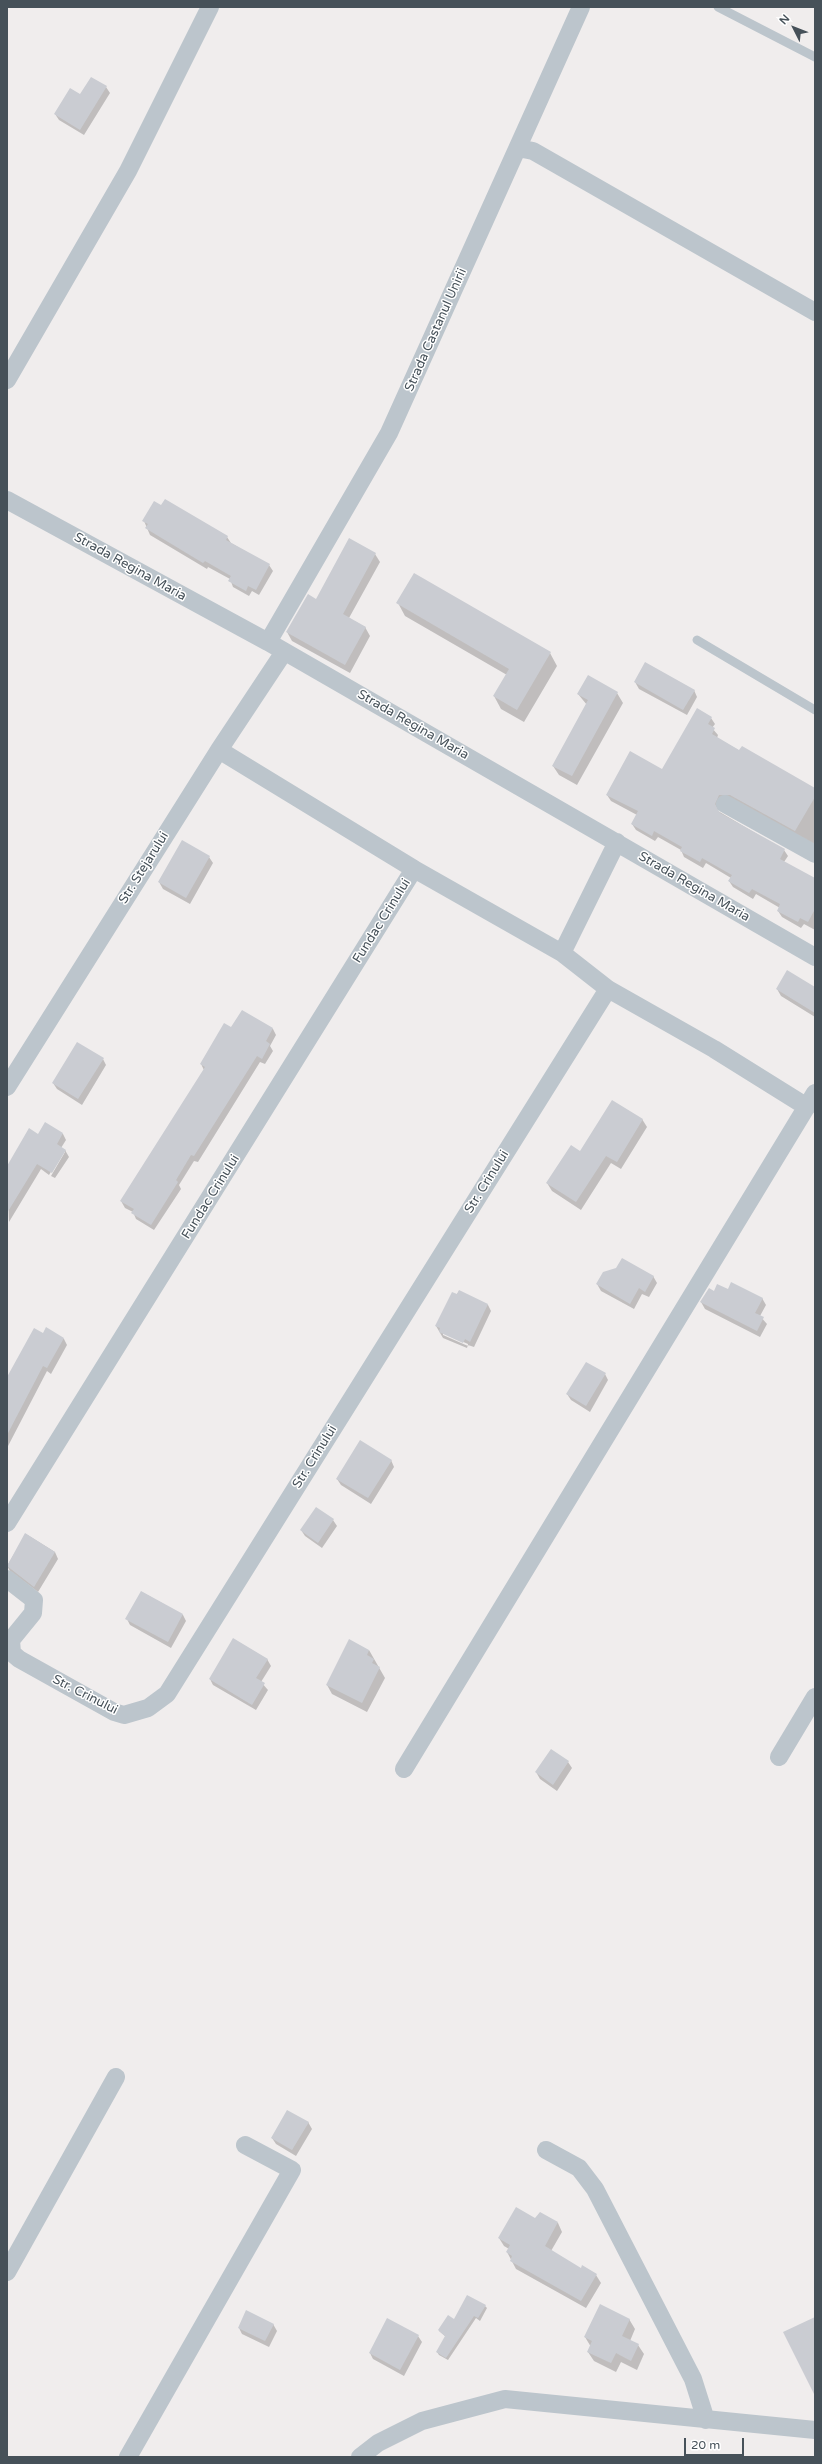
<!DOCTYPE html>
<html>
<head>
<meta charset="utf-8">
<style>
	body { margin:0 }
	#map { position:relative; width:822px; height:2464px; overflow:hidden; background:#f0eded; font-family:"Varela Round",sans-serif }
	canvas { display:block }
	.frame { position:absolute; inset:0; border:8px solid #465159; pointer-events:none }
	.north { position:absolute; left:774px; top:8px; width:40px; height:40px; -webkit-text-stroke:3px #fff; paint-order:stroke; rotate:312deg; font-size:11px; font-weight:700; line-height:16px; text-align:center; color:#465159 }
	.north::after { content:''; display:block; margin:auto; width:14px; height:18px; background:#465159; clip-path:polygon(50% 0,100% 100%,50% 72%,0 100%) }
	.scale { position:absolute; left:684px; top:2438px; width:60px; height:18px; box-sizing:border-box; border:2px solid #465159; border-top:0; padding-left:5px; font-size:12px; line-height:14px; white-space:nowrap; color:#465159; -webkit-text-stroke:3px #fff; paint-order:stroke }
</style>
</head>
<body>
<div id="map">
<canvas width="822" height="2464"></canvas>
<div class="frame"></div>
<div class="north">N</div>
<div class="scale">20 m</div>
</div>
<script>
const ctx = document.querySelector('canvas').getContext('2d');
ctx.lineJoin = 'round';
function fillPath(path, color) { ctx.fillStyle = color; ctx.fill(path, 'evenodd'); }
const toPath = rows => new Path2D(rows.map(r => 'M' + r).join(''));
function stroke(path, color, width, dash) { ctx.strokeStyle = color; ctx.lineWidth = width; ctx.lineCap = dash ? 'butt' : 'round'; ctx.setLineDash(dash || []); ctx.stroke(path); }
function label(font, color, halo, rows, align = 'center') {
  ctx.font = font + ' "Varela Round",sans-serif'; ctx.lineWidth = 3; ctx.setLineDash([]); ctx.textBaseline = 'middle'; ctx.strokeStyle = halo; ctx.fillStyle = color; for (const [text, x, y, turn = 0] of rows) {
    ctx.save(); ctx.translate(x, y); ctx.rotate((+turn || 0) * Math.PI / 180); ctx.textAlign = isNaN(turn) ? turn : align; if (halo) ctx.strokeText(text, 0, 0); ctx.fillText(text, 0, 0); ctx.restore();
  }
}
const shadow = toPath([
	[106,87,110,93,84,135,59,120,55,114],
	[144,521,227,537,231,543,269,565,273,571,259,595,252,591,249,596,233,587,230,579,208,567,207,569,150,535],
	[375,554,380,562,349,618,365,627,370,636,350,673,292,641,287,632,316,600],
	[398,603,550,653,557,666,524,722,501,709,494,696,507,675,405,616],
	[588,677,617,693,623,703,577,785,559,775,553,766,587,705,578,694],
	[635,682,694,690,697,697,687,715,639,689],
	[711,718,715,724,712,728,718,735,717,738,815,793,815,846,719,805,718,811,784,850,788,856,784,862,815,879,815,930,804,924,801,928,782,917,778,911,780,908,756,894,753,899,733,887,729,881,731,878,706,863,703,868,684,857,681,850,658,837,655,841,636,830,632,824,637,815,611,801,607,795,663,770],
	[209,857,213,863,190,904,163,889,159,882],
	[815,988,815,1017,781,996,777,989],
	[242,1011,273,1029,276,1035,270,1046,273,1051,265,1064,260,1062,198,1162,194,1161,179,1185,181,1189,154,1230,136,1219,133,1212,125,1208,121,1201,204,1070,201,1064,232,1028],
	[103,1059,106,1065,82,1105,57,1089,53,1083],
	[642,1119,647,1127,621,1169,611,1163,581,1210,552,1191,547,1183,581,1153],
	[46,1124,63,1134,66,1140,61,1148,65,1150,69,1157,55,1178,51,1176,65,1152,63,1152,49,1175,41,1169,9,1222,7,1168,38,1135],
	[653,1276,657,1283,649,1297,642,1294,634,1309,601,1291,597,1284],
	[728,1290,762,1298,766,1305,760,1316,767,1324,760,1337,705,1309,701,1302,714,1292],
	[459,1291,488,1305,491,1311,474,1347,468,1345,467,1348,443,1338,436,1326],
	[443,1333,468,1344,468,1346,443,1335],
	[47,1329,64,1339,67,1345,51,1374,47,1371,7,1448,7,1380],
	[605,1374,608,1380,590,1412,571,1400,567,1394],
	[391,1460,394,1467,371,1504,341,1485,337,1479],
	[333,1520,337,1526,322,1548,305,1536,301,1530],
	[26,1534,55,1552,58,1559,38,1592,10,1571,7,1566],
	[142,1592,183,1615,186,1621,171,1648,130,1625,127,1619],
	[369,1650,385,1678,367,1712,332,1694,327,1685],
	[267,1659,271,1666,261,1682,268,1690,256,1710,213,1685,210,1679],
	[551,1750,568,1762,572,1768,557,1791,540,1779,536,1772],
	[308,2122,312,2129,296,2156,276,2144,272,2138],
	[540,2213,558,2223,562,2232,551,2251,581,2269,596,2275,601,2283,586,2308,516,2269,507,2252,509,2249,504,2246,499,2238,536,2220],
	[485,2306,487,2308,480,2321,476,2318,448,2360,439,2355,437,2352,446,2337,439,2331],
	[629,2319,635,2329,630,2341,638,2345,644,2354,637,2370,621,2362,616,2372,594,2361,588,2352,591,2347,585,2337],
	[388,2320,418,2336,422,2342,404,2376,373,2359,370,2353],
	[273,2324,277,2331,269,2347,242,2334,239,2328]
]);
const building = toPath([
	[91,77,107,86,80,130,54,114,70,88,80,94],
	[165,499,228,536,226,540,270,564,256,590,248,586,246,591,228,581,231,576,205,561,203,563,145,528,148,524,142,521,154,501,161,505],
	[349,538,376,553,343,614,366,627,345,665,286,632,308,594,316,599],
	[414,573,551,652,517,710,493,696,509,669,396,603],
	[645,662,695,690,683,710,634,682],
	[588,675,618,692,572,776,552,766,588,700,577,694],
	[697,708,712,717,708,724,715,728,712,734,739,750,742,746,815,788,815,797,795,831,730,795,719,795,715,804,720,813,785,849,780,859,815,878,815,909,808,922,800,918,798,922,777,911,780,904,752,889,749,893,728,881,732,875,702,858,700,862,680,851,682,847,654,831,652,836,631,824,638,811,606,795,630,751,662,769],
	[182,840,210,856,186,898,158,882],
	[787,970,815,987,815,1013,776,989],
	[242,1010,273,1028,266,1041,270,1044,262,1059,257,1056,194,1156,191,1155,176,1180,178,1182,151,1225,131,1213,134,1209,120,1201,205,1067,200,1064,224,1023,231,1027],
	[77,1042,104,1058,78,1099,52,1083],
	[612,1100,643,1119,617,1162,606,1156,576,1202,546,1183,571,1145,580,1151],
	[45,1122,63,1133,57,1144,66,1150,52,1173,37,1164,7,1213,7,1166,29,1128,38,1134],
	[622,1258,654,1276,645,1292,639,1288,630,1304,596,1284,603,1272,616,1268],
	[731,1282,763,1298,755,1313,764,1317,757,1331,700,1302,709,1288,714,1291,717,1284,728,1289],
	[459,1290,488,1304,470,1342,465,1339,463,1343,439,1332,440,1328,435,1326,452,1292,457,1294],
	[46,1327,64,1338,47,1368,43,1366,7,1435,7,1377,34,1328,43,1333],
	[586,1362,606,1373,586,1406,566,1394],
	[360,1440,392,1460,368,1498,336,1479],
	[316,1507,334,1519,318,1543,300,1530],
	[25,1533,55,1552,34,1587,7,1566],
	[141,1591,183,1614,168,1642,125,1619],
	[233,1638,268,1659,256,1678,265,1683,252,1705,209,1679],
	[349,1639,369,1650,367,1655,374,1659,372,1663,380,1667,362,1703,326,1685],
	[551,1749,569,1761,553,1785,535,1772],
	[287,2110,309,2122,292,2150,271,2138],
	[516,2207,535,2218,540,2212,558,2222,545,2246,581,2268,582,2265,597,2274,581,2301,510,2261,512,2256,506,2252,510,2245,498,2238],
	[467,2295,486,2305,478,2318,474,2316,446,2358,436,2352,445,2336,438,2330,448,2315,454,2319],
	[600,2304,630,2319,622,2336,639,2344,631,2361,616,2353,611,2363,587,2352,592,2341,584,2337],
	[246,2310,274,2324,265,2341,238,2328],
	[815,2317,815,2396,783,2332],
	[387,2318,419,2335,400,2370,369,2353]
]);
const lane = toPath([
	[718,7,815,57],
	[697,640,815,710]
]);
const street = toPath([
	[518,148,533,151,815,312],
	[7,380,128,171,210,7],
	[7,500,268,642,815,957],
	[268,642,389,433,581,7],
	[219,750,414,869,562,953,608,989,714,1049,807,1107],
	[725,804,815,854],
	[562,953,617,842],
	[7,1087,219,750,284,652],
	[7,1523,414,869],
	[7,1579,34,1600,33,1613,11,1640,12,1653,19,1659,114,1712,124,1715,148,1708,167,1694,608,989],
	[779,1757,815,1697],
	[404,1769,815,1093],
	[546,2150,579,2168,595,2189,693,2379,706,2420],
	[7,2272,116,2077],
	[128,2457,292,2170,245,2145],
	[360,2457,378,2443,422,2421,505,2399,815,2430]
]);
const streetNames = [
	["Strada Castanul Unirii",436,330,-66],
	["Strada Regina Maria",130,567,29],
	["Strada Regina Maria",413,725,30],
	["Str. Stejarului",144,868,-58],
	["Strada Regina Maria",694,887,30],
	["Fundac Crinului",382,921,-58],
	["Str. Crinului",487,1182,-58],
	["Fundac Crinului",211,1197,-58],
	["Str. Crinului",315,1457,-58],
	["Str. Crinului",85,1695,27]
];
fillPath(shadow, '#0003');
fillPath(building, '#caccd2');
stroke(lane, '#bcc5cc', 9);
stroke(street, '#bcc5cc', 18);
label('13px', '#465159', '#fff', streetNames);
</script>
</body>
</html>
